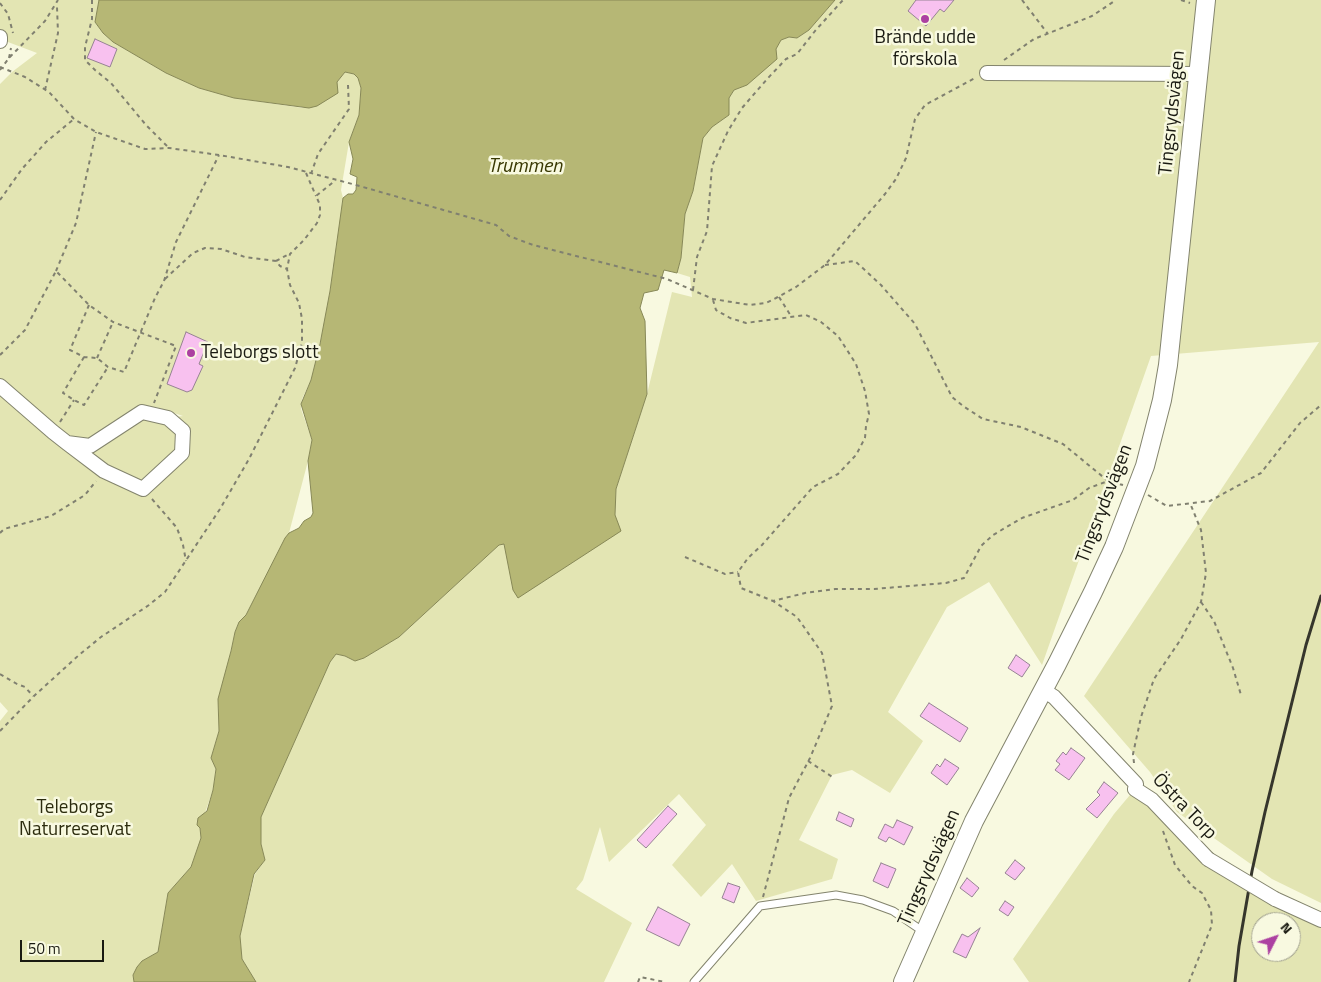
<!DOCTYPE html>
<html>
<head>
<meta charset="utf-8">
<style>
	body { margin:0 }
	#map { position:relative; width:1321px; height:982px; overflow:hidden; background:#f8f9e0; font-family:"Titillium Web",sans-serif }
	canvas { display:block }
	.north { position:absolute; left:1251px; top:912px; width:50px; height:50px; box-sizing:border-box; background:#f8f9e0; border:1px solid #9f9f8d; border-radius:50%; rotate:49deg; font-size:14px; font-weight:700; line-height:20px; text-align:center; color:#191911 }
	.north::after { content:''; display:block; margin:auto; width:18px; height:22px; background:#ac41a1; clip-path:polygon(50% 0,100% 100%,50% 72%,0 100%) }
	.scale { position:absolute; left:20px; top:940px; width:84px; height:22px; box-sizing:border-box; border:2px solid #191911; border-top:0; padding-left:6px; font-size:15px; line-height:18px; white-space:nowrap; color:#191911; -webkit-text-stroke:4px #f8f9e0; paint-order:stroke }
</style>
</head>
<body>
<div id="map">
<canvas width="1321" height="982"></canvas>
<div class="north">N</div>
<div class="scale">50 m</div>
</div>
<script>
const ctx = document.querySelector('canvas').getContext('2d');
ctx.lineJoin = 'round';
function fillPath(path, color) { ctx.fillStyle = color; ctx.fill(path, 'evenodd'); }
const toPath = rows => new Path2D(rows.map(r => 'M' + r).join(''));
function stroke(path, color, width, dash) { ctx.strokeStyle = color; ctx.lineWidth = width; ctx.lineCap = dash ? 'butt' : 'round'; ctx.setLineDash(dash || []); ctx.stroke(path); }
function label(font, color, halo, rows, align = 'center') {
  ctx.font = font + ' "Titillium Web",sans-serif'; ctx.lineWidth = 5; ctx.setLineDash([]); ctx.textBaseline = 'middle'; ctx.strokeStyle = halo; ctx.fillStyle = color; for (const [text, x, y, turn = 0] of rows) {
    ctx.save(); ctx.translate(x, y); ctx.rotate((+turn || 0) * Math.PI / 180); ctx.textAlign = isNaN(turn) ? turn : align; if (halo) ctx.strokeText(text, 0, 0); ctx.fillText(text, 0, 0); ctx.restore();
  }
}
const green = toPath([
	[0,0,99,0,95,22,103,33,113,42,166,73,199,88,234,98,303,108,337,87,337,82,345,72,354,74,358,78,361,88,359,115,349,142,341,190,343,198,342,211,326,317,311,380,302,399,301,409,312,440,308,461,289,533,246,615,239,622,235,632,218,709,219,731,211,758,216,769,213,790,200,827,201,838,198,849,191,867,168,893,158,952,142,961,133,975,134,982,0,982,0,721,8,711,0,702,0,84,12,72,37,53,0,39],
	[156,407,183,416,168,418,148,412],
	[835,0,1321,0,1321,903,1272,879,1177,812,1150,772,1084,696,1319,342,1151,356,1042,665,989,582,947,607,888,712,923,741,890,793,852,770,832,775,799,840,838,859,832,879,756,901,732,864,701,897,672,865,706,825,679,794,609,862,600,827,583,880,576,889,632,923,604,982,256,982,242,959,240,936,255,874,265,860,261,844,261,817,330,662,336,654,345,656,355,661,364,658,399,637,499,545,504,543,506,549,615,515,616,489,647,394,672,292,692,297,690,277,677,273,681,258,685,214,693,191,703,138,712,127,729,115,729,98,734,90,747,85,781,40,789,37,797,38,809,30],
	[1135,789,1208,859,1321,920,1321,982,1029,982,1013,959,1114,814],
	[1261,922,1291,922,1291,952,1261,952]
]);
const water = toPath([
	[99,0,835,0,809,30,797,38,789,37,781,40,776,49,777,59,747,85,734,90,729,98,729,115,712,127,703,138,693,191,685,214,681,258,677,273,664,270,658,290,644,293,640,308,645,321,647,394,616,489,615,515,621,531,518,598,513,590,504,544,499,545,399,637,364,658,355,661,345,656,336,654,330,662,261,817,261,844,265,860,254,874,240,936,242,959,256,982,134,982,133,975,137,967,142,961,158,952,168,893,191,867,201,838,200,828,197,825,198,818,207,811,213,790,216,769,211,758,219,731,218,699,231,651,235,632,239,622,246,615,285,538,289,533,299,528,304,521,311,517,313,513,308,461,312,440,301,404,311,380,320,344,330,291,343,198,348,194,353,194,356,190,357,177,350,174,353,159,349,142,359,115,361,88,358,78,354,74,345,72,337,82,338,93,317,106,309,108,234,98,199,88,166,73,113,42,103,33,95,22,99,0]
]);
const building = toPath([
	[916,0,954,0,944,12,940,9,926,26,908,11,916,0],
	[95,39,117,49,110,67,87,58,95,39],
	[186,332,208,342,199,364,203,366,192,390,187,392,167,384,186,332],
	[1016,655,1030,665,1022,677,1008,668,1016,655],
	[929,703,968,728,960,742,920,716,929,703],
	[1071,748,1085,758,1069,780,1055,770,1060,764,1056,761,1063,752,1066,755,1071,748],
	[945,759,959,768,947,785,931,773,937,764,940,767,945,759],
	[1104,782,1118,793,1097,818,1086,809,1100,795,1097,792,1104,782],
	[668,806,677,814,646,848,637,840,668,806],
	[839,812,854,819,851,827,836,820,839,812],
	[897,820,913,827,904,845,889,837,886,842,878,838,885,824,893,828,897,820],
	[1015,860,1025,868,1015,880,1005,873,1015,860],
	[881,863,896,869,888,888,873,881,881,863],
	[967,878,979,888,972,897,960,888,967,878],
	[728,883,740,887,734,903,722,898,728,883],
	[1005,901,1014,907,1008,916,999,910,1005,901],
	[658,907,690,924,679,946,646,930,658,907],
	[980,928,966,958,953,952,962,934,968,937,980,928]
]);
const path = toPath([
	[92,0,92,19,85,47,85,60,95,70,111,83,146,125,169,148],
	[1022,0,1048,34],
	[1181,0,1190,3],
	[0,3,8,14,13,33],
	[9,58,11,48],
	[1004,60,1034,39,1092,16,1116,0],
	[0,67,25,77,49,92,74,119,96,132,145,149,169,148,219,155,288,167,356,185,496,225,509,236,533,245,667,279,713,299,750,305,766,303,776,298,796,287,825,265,885,194,896,179,906,158,915,119,925,105,975,78],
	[0,70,9,58,45,21,58,0],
	[45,90,58,33,57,7],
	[306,173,316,196],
	[311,174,318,154,349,109,348,85],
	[0,200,22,169,46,142,74,119],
	[276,261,289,254],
	[825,265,855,261,881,285,915,324,952,397,963,406,983,419,1021,427,1063,444,1108,481,1123,485],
	[56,271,76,223,96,132],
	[165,279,193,253,205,248,221,249,245,257,276,261,280,266,287,269],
	[693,290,697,257,707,231,712,166,728,131,742,108,768,78,786,59,797,54,815,31,843,0],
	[779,297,791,316],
	[713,300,716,310,730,318,746,323,806,315,821,322,838,336,856,364,865,391,869,414,866,426,865,438,856,455,838,474,813,487,762,545,748,558,738,572,741,588,773,601,805,593,835,589,874,589,946,583,964,578,981,546,993,535,1022,518,1073,500,1089,488,1108,481],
	[89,305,70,350,84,357,97,358,108,367,124,372,155,298,164,281,176,242,219,155],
	[0,355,25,330,56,271,89,305,113,322,176,346,154,403],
	[84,357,63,393,74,400,84,405,108,367],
	[97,358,113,322],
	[60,422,74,400],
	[1148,495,1167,506,1210,501,1261,473,1300,423,1321,405],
	[152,499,177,528,183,545,186,561],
	[0,533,4,529,51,516,85,495,96,481],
	[685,557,725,574,738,572],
	[1201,602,1214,621,1233,668,1241,695],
	[0,674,17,684,25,687,33,696],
	[0,731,34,696,79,655,101,637,149,605,165,592,220,509,249,459,295,368,302,343,302,319,299,303,290,285,287,269,290,254,304,240,317,223,320,215,320,205,316,196,336,180],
	[808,761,834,778],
	[1134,763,1133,754,1141,717,1154,679,1181,639,1201,602,1206,573,1201,530,1190,503],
	[1163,831,1175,865,1192,886,1202,893,1211,910,1212,925,1189,982],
	[763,897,789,798,810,758,832,706,822,653,797,617,773,601],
	[638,982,640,977,665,982]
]);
const service = toPath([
	[694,982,760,906,836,895,863,900,893,911,924,932]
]);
const minor = toPath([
	[0,37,0,41],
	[987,73,1199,74],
	[0,386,53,432,67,443,104,471,143,489,182,453,183,431,168,418,142,412,90,446,67,443],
	[1043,690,1054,697,1136,784,1135,789,1152,800,1208,859],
	[1275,899,1321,920]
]);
const tertiary = toPath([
	[903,982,974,821,1057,664,1093,592,1114,547,1145,466,1162,400,1168,365,1206,0]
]);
const rail = toPath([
	[1235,982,1239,946,1252,871,1265,812,1306,645,1321,596]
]);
const minorBridge = toPath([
	[1208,859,1275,899]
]);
const markers = [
	[925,19,5,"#ac41a1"],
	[191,353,5,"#ac41a1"]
];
const poiNames = [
	["Brände udde",925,38],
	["förskola",925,60],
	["Teleborgs slott",201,353,"left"]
];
const streetNames = [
	["Tingsrydsvägen",1173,113,-84],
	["Tingsrydsvägen",1105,504,-69],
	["Östra Torp",1184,807,46],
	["Tingsrydsvägen",930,868,-66]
];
const parkNames = [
	["Teleborgs",75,808],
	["Naturreservat",75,830]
];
const waterNames = [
	["Trummen",525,167]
];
fillPath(green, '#e3e5b3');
fillPath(water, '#b6b775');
stroke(water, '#878857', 1);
fillPath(building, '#f8c1ef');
stroke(building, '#968393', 1);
stroke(service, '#83846d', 9);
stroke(minor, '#83846d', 16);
stroke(tertiary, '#83846d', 20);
stroke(path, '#808070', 2, [4, 4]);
stroke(service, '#fff', 7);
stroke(minor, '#fff', 14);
stroke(tertiary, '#fff', 18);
stroke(rail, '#36362c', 3);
stroke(minorBridge, '#83846d', 16, []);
stroke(minorBridge, '#fff', 14);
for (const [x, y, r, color] of markers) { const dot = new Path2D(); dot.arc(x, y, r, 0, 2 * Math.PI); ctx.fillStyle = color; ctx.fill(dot); stroke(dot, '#f8f9e0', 2); }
label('19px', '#191911', '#f8f9e0', poiNames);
label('19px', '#191911', '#f8f9e0', streetNames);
label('19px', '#2c2c0e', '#f8f9e0', parkNames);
label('italic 20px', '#393903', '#f8f9e0', waterNames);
</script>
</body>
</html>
